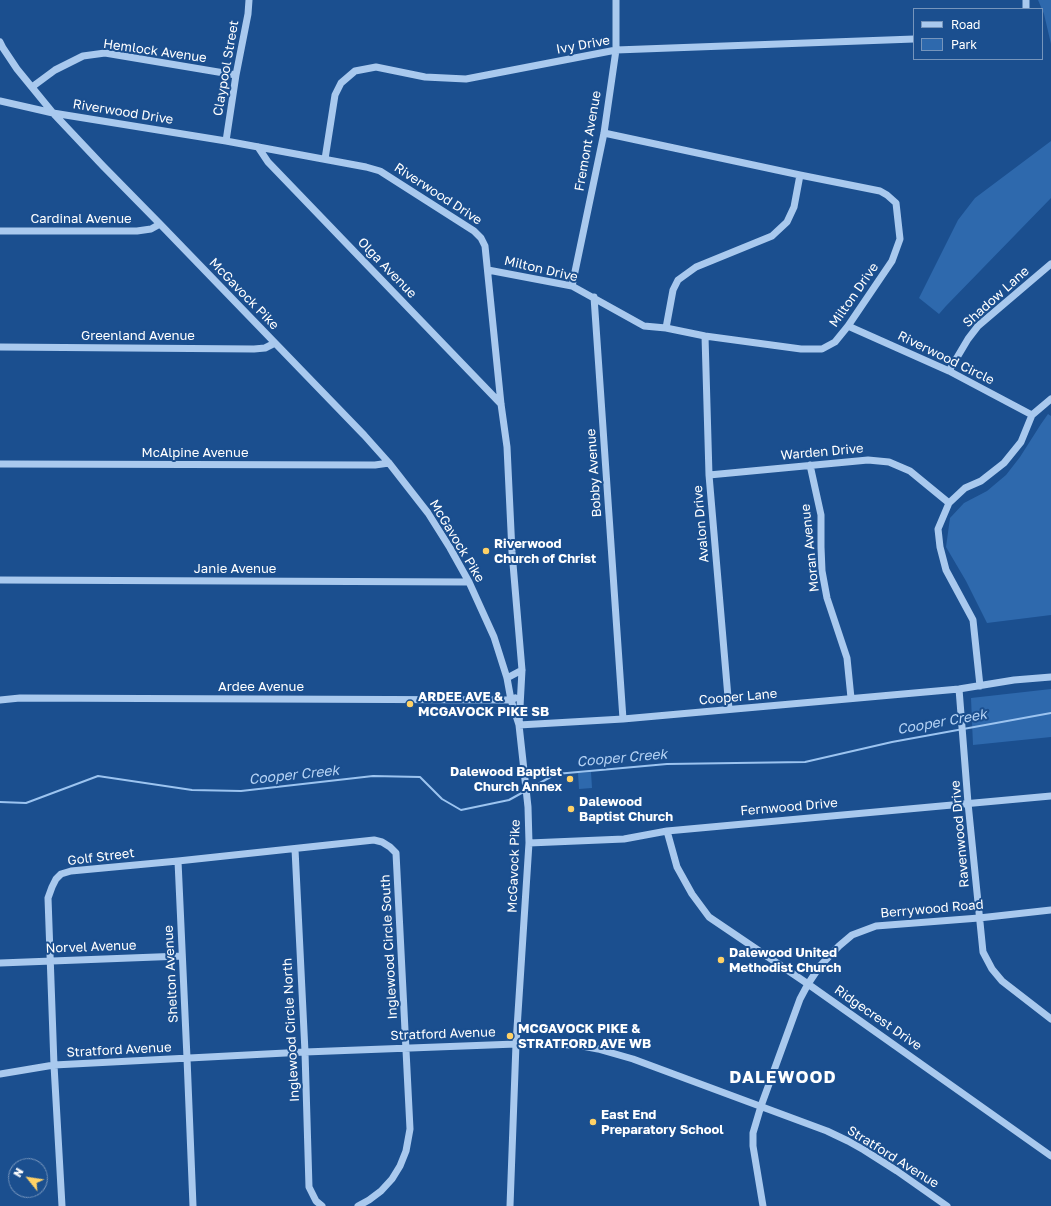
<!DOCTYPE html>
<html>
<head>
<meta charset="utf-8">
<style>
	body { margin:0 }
	#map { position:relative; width:1051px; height:1206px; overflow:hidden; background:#1b4f8f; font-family:"Golos Text",sans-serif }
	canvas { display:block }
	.legend { position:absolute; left:913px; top:8px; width:130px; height:52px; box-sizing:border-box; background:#1b4f8f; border:1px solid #7695bc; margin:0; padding:5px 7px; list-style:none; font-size:12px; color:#fff }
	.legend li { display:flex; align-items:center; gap:8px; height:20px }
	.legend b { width:20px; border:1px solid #7695bc }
	.north { position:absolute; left:8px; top:1158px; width:40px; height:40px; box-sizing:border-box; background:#1b4f8f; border:1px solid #7695bc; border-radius:50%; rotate:300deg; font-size:11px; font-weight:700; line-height:16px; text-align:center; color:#fff }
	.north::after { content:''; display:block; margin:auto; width:14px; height:18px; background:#ffd166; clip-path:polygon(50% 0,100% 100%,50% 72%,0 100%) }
</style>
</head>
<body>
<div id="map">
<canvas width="1051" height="1206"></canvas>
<ul class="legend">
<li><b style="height:5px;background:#a9c9ee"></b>Road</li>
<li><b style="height:11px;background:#2e69ad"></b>Park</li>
</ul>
<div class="north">N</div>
</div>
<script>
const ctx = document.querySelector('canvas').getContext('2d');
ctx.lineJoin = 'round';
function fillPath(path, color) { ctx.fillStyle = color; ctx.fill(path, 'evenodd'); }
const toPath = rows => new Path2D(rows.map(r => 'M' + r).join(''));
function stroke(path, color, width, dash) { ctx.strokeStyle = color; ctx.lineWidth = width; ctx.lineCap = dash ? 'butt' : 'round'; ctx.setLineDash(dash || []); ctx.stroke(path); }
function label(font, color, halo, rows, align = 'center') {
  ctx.font = font + ' "Golos Text",sans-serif'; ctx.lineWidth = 4; ctx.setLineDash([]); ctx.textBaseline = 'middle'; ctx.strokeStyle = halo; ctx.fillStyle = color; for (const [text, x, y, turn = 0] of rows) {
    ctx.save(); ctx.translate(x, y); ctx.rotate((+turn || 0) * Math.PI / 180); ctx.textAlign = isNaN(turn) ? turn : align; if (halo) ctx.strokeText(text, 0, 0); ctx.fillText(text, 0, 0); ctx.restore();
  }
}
const green = toPath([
	[1038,0,1051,0,1051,44,1044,14],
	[1051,141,1051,198,946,306,939,314,919,298,958,220,975,198],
	[1048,414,1051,416,1051,615,987,623,966,581,946,547,950,518,964,503,987,491,1006,475,1020,457,1041,424],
	[1051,689,1051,737,973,745,971,698],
	[591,772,592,788,579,789,578,773]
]);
const stream = toPath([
	[0,802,26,803,98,776,192,790,241,791,373,776,420,777,442,799,461,810,509,800,556,774,667,764,805,762,892,742,1051,713]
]);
const minor = toPath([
	[1026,0,1026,9],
	[0,42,3,48,17,69,53,113,103,166,160,224,364,435,389,463,428,513,450,548,469,582,494,637,507,678,511,700,519,725,528,807,529,843,516,1044,510,1206],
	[32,87,55,70,83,56,105,53,236,75],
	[0,101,53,113,226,141,366,167,380,171,474,231,481,238,485,246,501,404,507,447,512,552,522,670,519,725,623,719,959,689,1014,680,1051,677],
	[226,141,236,75,248,14,249,0],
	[258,147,268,162,501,404],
	[325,159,335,95,341,83,355,71,376,67,425,77,466,79,616,50,914,39],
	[0,231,137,231,151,229,160,224],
	[488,270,572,286,644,326,666,328,705,336,801,349,822,349,835,342,848,326,892,261,900,239,896,203,887,195,880,191,800,175,604,133],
	[572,286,604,133,616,50,616,0],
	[594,297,623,719],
	[848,326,949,371,1032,415],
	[666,328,673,290,678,280,696,267,772,236,787,222,794,207,800,175],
	[705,336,709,475,729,709],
	[0,347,254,349,265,348,275,343],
	[949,371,968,339,978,326,1051,264],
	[0,464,375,465,389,463],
	[810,465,821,515,821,547,822,571,827,598,847,658,851,698],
	[709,475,868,460,889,462,910,471,949,503],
	[0,580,469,582],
	[507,678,522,670],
	[980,686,973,620,946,570,940,547,938,529,949,503,965,488,981,481,1004,463,1021,442,1032,415,1051,399],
	[959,689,968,803,983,952,992,969,1002,981,1051,1019],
	[0,700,20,698,511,700,515,698],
	[667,831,677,867,692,894,709,917,808,984,1051,1156],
	[529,843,624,839,667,831,1051,796],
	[295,849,305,1052,309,1187,316,1201,322,1206],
	[178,861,187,1058,193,1206],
	[0,963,182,956],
	[0,1074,54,1065,305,1052,516,1044,577,1045,598,1049,633,1059,827,1131,848,1141,864,1150,897,1171,947,1206],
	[62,1206,54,1065,48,898,52,887,56,879,61,874,71,871,178,861,374,840,382,842,390,847,396,853,410,1129,406,1151,400,1166,392,1179,381,1191,369,1200,358,1206],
	[763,1206,753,1146,753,1133,761,1106,800,999,808,984,820,966,839,946,852,935,876,926,979,918,1051,910]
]);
const markers = [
	[486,551,4,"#ffd166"],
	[410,704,4,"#ffd166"],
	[570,779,4,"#ffd166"],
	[571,809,4,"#ffd166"],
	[721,960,4,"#ffd166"],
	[510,1036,4,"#ffd166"],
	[593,1122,4,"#ffd166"]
];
const streetNames = [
	["Ivy Drive",583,45,-10],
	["Hemlock Avenue",155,51,8],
	["Claypool Street",226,68,-80],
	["Riverwood Drive",123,112,9],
	["Fremont Avenue",588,141,-80],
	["Riverwood Drive",438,194,33],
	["Cardinal Avenue",81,219],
	["Olga Avenue",387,268,46],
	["Milton Drive",541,269,13],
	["McGavock Pike",244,294,46],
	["Milton Drive",854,295,-55],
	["Shadow Lane",996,297,-42],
	["Greenland Avenue",138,336],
	["Riverwood Circle",946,358,26],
	["Warden Drive",822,452,-5],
	["McAlpine Avenue",195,453],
	["Bobby Avenue",594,473,-94],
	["Avalon Drive",701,524,-95],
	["McGavock Pike",457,541,59],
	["Moran Avenue",810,548,-96],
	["Janie Avenue",235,569],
	["Ardee Avenue",261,687],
	["Cooper Lane",738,697,-5],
	["Fernwood Drive",789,807,-5],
	["Ravenwood Drive",960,834,-95],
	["Golf Street",101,857,-7],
	["McGavock Pike",514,866,-88],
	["Berrywood Road",932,909,-5],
	["Norvel Avenue",91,947,-2],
	["Inglewood Circle South",389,947,-93],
	["Shelton Avenue",171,974,-93],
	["Ridgecrest Drive",878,1018,35],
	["Inglewood Circle North",291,1030,-93],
	["Stratford Avenue",443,1034,-2],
	["Stratford Avenue",119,1050,-3],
	["Stratford Avenue",893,1157,32]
];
const poiNames = [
	["Riverwood",494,544],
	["Church of Christ",494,559],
	["ARDEE AVE &",418,697],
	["MCGAVOCK PIKE SB",418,712],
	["Dalewood Baptist",562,772,"right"],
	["Church Annex",562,787,"right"],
	["Dalewood",579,802],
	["Baptist Church",579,817],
	["Dalewood United",729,953],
	["Methodist Church",729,968],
	["MCGAVOCK PIKE &",518,1029],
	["STRATFORD AVE WB",518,1044],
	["East End",601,1115],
	["Preparatory School",601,1130]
];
const waterNames = [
	["Cooper Creek",942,722,-10],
	["Cooper Creek",622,758,-5],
	["Cooper Creek",294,775,-6]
];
const districtNames = [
	["DALEWOOD",783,1078]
];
fillPath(green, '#2e69ad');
stroke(stream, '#9cc4f0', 2);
stroke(minor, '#a9c9ee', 7);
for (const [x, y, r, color] of markers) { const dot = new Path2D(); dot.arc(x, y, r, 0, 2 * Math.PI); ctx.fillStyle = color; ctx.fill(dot); stroke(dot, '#1b4f8f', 1.5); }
label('13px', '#fff', '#1b4f8f', streetNames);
label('bold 13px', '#fff', '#1b4f8f', poiNames, 'left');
label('italic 14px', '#b5d3f5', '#1b4f8f', waterNames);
ctx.letterSpacing = '1px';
label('bold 17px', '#fff', '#1b4f8f', districtNames);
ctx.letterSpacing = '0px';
</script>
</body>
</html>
